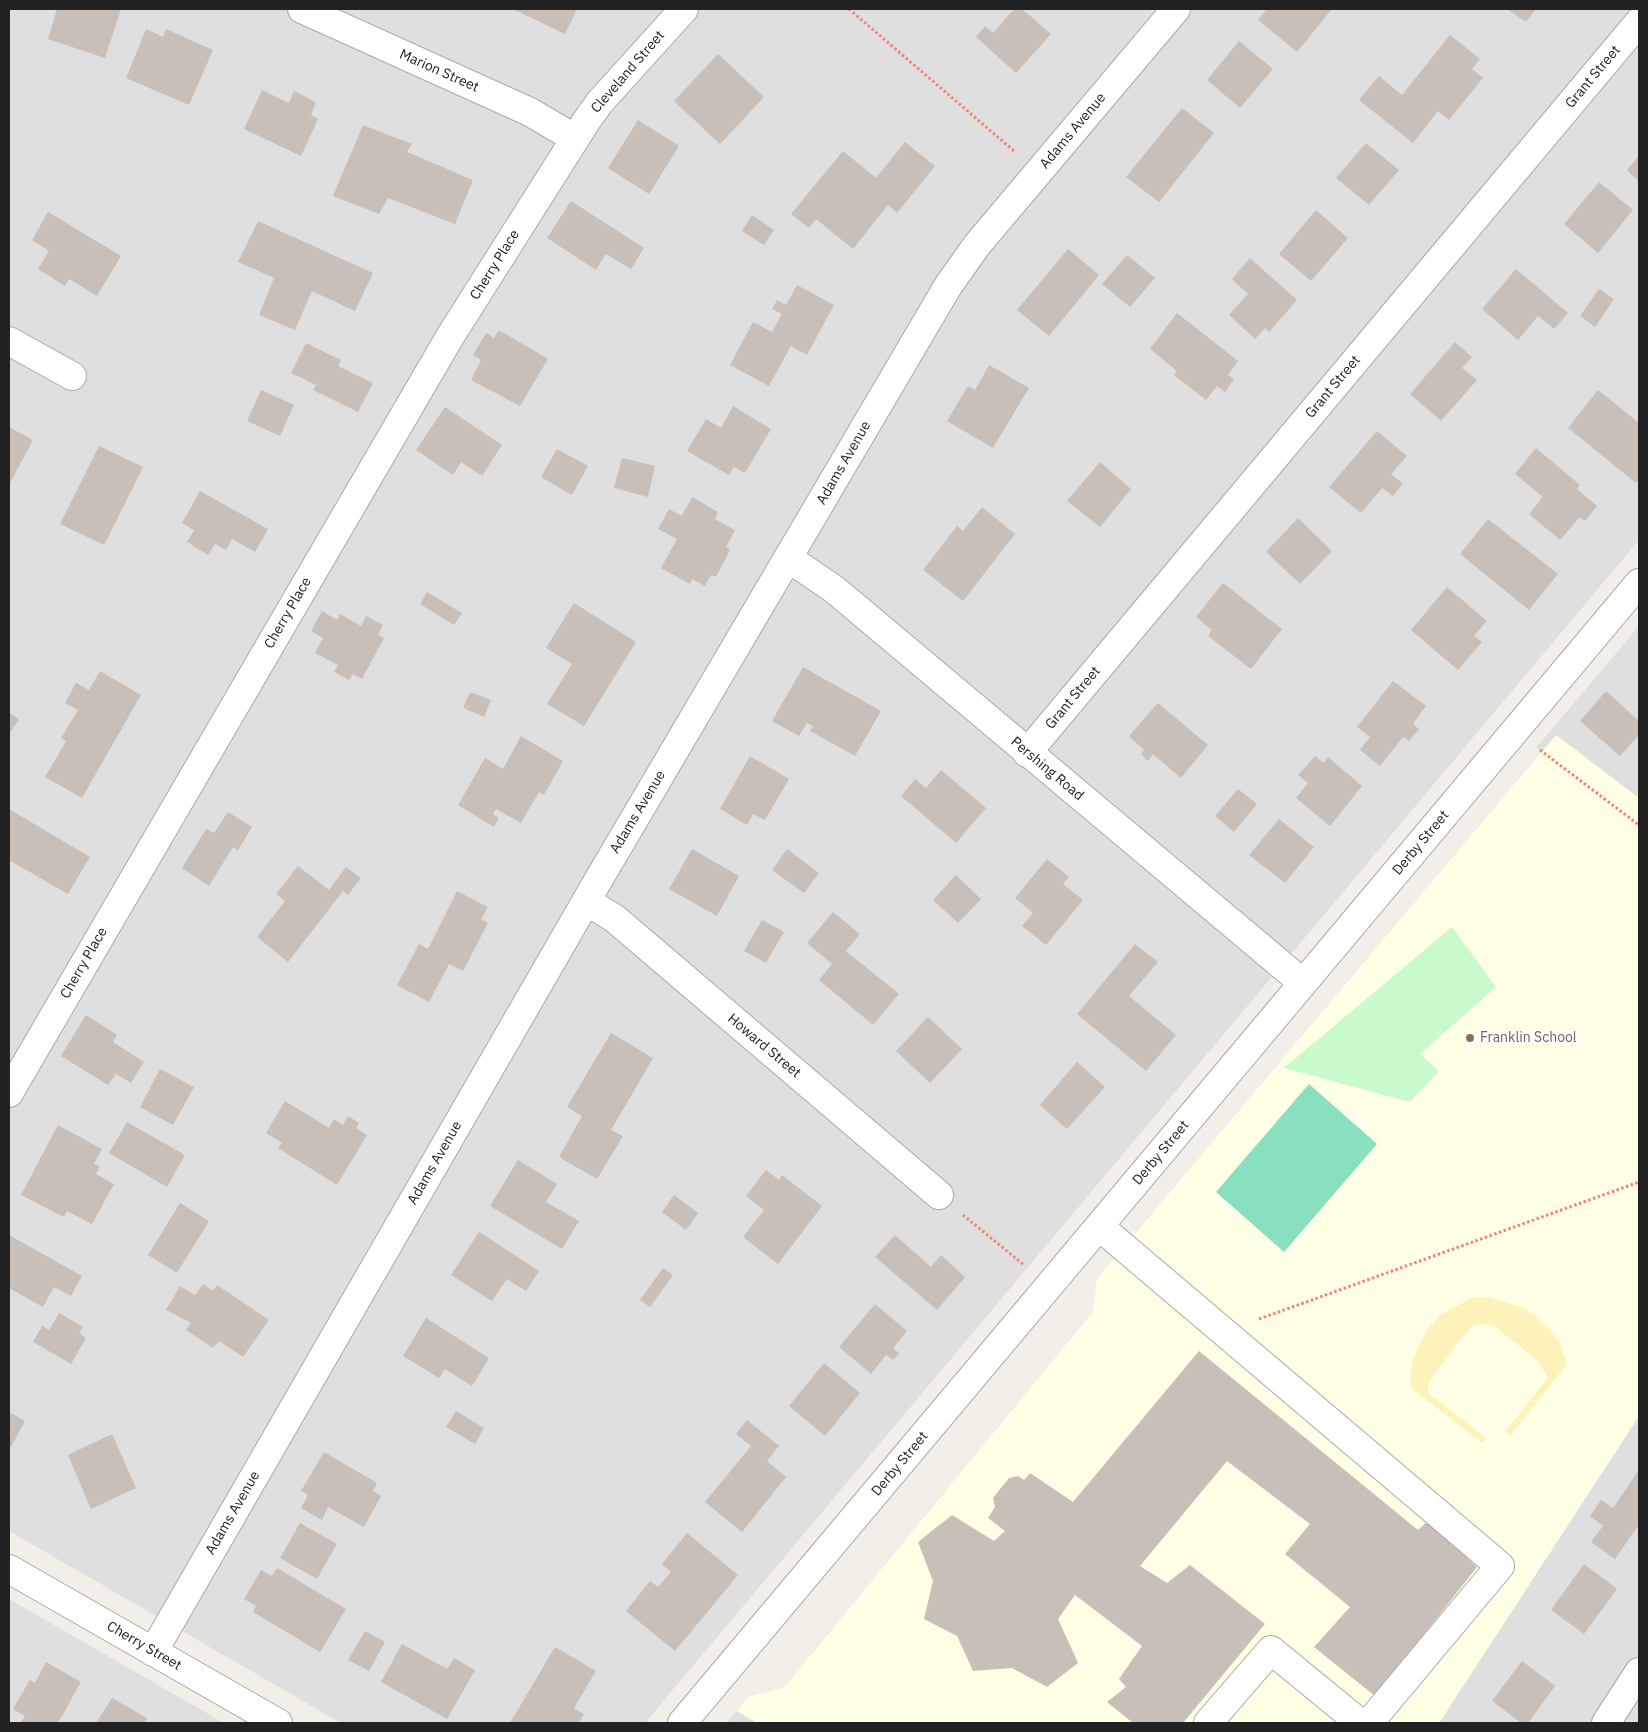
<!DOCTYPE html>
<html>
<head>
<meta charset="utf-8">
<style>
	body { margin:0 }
	#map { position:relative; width:1648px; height:1732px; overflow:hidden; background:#f2efe9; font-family:"IBM Plex Sans",sans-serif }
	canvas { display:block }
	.frame { position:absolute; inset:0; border:10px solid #222; pointer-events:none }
</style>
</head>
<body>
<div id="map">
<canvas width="1648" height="1732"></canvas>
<div class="frame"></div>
</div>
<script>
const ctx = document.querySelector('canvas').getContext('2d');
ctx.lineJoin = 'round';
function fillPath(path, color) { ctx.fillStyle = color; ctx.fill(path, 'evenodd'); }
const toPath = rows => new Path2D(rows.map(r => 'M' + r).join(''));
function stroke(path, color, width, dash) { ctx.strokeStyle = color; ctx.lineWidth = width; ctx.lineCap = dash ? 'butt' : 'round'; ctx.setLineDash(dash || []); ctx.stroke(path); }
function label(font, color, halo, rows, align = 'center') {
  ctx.font = font + ' "IBM Plex Sans",sans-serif'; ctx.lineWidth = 4; ctx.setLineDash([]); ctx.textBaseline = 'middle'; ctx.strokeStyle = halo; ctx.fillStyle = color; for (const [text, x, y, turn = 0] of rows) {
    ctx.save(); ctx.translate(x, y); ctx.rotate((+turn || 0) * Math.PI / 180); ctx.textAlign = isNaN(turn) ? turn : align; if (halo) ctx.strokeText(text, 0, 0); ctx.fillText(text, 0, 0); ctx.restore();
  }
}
const residential = toPath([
	[9,9,1639,9,1639,540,645,1723,341,1723,9,1531],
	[1639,626,1639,818,1536,748],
	[1639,1416,1639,1723,1439,1723],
	[9,1599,224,1723,9,1723],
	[736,1711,757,1723,727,1723]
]);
const education = toPath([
	[1556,735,1639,798,1639,1416,1439,1723,757,1723,737,1711,748,1697,784,1688,1093,1312,1097,1279]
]);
const sand = toPath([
	[1487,1297,1521,1307,1534,1315,1547,1327,1559,1342,1567,1364,1510,1436,1505,1432,1548,1378,1537,1360,1493,1325,1477,1324,1470,1328,1436,1372,1429,1383,1427,1392,1486,1438,1483,1443,1412,1389,1410,1376,1413,1361,1419,1345,1426,1331,1441,1314,1472,1298]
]);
const park = toPath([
	[1452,927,1496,987,1420,1054,1439,1071,1410,1102,1284,1068]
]);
const pitch = toPath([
	[1309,1084,1377,1144,1284,1252,1216,1192]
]);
const building = toPath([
	[57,9,121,9,105,58,48,39],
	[513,9,577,9,565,34],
	[1014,9,1022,9,1051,34,1016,73,976,37,985,26,993,33],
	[1267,9,1332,9,1297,52,1258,20],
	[1507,9,1536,9,1526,22],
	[146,29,163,37,166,29,213,50,189,105,126,78],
	[1450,35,1480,59,1472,69,1483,78,1449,120,1438,111,1413,143,1359,100,1379,76,1402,95],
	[1239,41,1273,69,1240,108,1207,80],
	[718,54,764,97,720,144,674,101],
	[262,90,289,103,294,91,316,102,311,115,318,119,301,156,244,129],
	[1182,108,1214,133,1159,202,1126,177],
	[638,120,679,146,649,194,608,168],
	[363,125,412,144,407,152,473,180,455,224,388,198,379,214,333,196],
	[905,142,935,166,897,213,888,205,853,249,816,219,809,228,791,214,843,151,876,178],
	[1366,143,1399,170,1369,205,1336,178],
	[1639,156,1639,182,1627,170],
	[1599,182,1633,210,1598,253,1564,224],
	[571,201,644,248,631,269,606,254,596,270,547,238],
	[1316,210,1348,238,1311,281,1279,254],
	[48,212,121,256,97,296,69,279,65,286,38,269,49,251,32,240],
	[752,215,774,230,764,245,742,231],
	[258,221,373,273,355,311,312,291,295,330,259,315,274,278,238,262],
	[1068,249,1099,275,1049,336,1017,310],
	[1127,255,1155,278,1130,307,1102,284],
	[1250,258,1297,300,1269,332,1265,328,1255,339,1229,315,1248,294,1232,279],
	[1516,269,1568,313,1554,329,1538,316,1518,340,1482,309],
	[797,285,834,305,807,355,791,346,769,386,730,365,753,322,772,332,782,314,772,309,777,300,786,305],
	[1599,289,1614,299,1595,327,1580,316],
	[1177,313,1238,361,1228,375,1234,379,1225,392,1217,386,1206,400,1174,375,1177,371,1150,349],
	[499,330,548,359,520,406,471,380,481,360,473,355,486,333,494,338],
	[1455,342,1472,357,1462,368,1477,380,1441,421,1410,394],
	[306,343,341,360,338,366,373,383,358,412,313,390,316,385,291,373],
	[989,365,1029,388,993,448,947,421,968,386,975,390],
	[261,390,294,405,280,436,247,421],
	[1598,390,1639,423,1639,479,1636,483,1568,428],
	[733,406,771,429,745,473,734,467,729,475,687,451,706,419,721,428],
	[445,407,502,445,482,476,461,462,453,475,416,450],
	[9,427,33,440,9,485],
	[1377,431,1407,456,1391,474,1403,484,1393,496,1382,488,1361,513,1329,487],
	[99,446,143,467,104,545,60,524],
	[1536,448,1580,485,1577,489,1597,506,1585,521,1580,517,1560,540,1529,514,1543,497,1515,474],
	[557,449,588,466,572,495,541,477],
	[622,458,655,466,648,497,614,488],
	[1100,462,1131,489,1100,527,1067,501],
	[200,491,268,529,255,552,232,539,226,550,215,544,208,555,187,542,194,530,182,523],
	[692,497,718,512,715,519,735,530,726,547,730,550,716,577,711,575,705,586,692,579,690,584,661,568,677,539,658,529,669,509,682,516],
	[982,507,1015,534,963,601,923,570,957,526,963,531],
	[1298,518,1332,551,1300,584,1266,552],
	[1488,519,1558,574,1529,610,1460,554],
	[1223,583,1282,629,1251,669,1208,636,1212,630,1196,617],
	[1447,587,1487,621,1474,636,1482,642,1458,670,1411,630],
	[427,592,462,613,454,625,420,604],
	[574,603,636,642,584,726,547,704,572,664,546,648],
	[322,611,337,620,340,614,361,626,366,616,383,625,378,635,384,638,362,679,353,674,349,680,334,672,338,665,315,653,323,638,311,631],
	[803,667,881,711,855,756,810,731,813,726,807,723,799,736,772,721],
	[100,671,141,695,82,798,45,777,66,741,61,738,78,710,65,703,76,683,89,690],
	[1393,681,1426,706,1413,724,1419,729,1409,741,1403,737,1380,766,1360,750,1370,737,1357,727],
	[1606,691,1639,721,1639,735,1620,756,1580,721],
	[470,692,491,700,484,717,463,708],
	[1158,703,1208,745,1181,778,1153,754,1148,761,1141,754,1144,750,1129,736],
	[9,712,19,720,9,734],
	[521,736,563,761,544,795,539,792,521,823,496,809,493,814,499,818,494,827,458,805,485,758,503,769],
	[750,756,789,779,765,820,753,814,747,825,720,809],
	[1315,756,1324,763,1328,757,1362,786,1330,826,1296,798,1308,783,1298,775],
	[941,770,986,808,956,843,901,796,915,779,926,788],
	[1238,789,1257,804,1234,832,1215,816],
	[9,809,90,857,68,894,9,860],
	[228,812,252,827,238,850,233,847,209,886,182,868,206,829,214,833],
	[1279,819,1314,847,1285,883,1249,855],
	[692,849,739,876,717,916,669,889],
	[787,849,819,873,804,893,772,870],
	[1047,859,1069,877,1063,884,1083,900,1046,945,1022,926,1033,913,1015,898],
	[298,866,329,890,346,867,361,878,348,895,343,891,288,962,257,937,285,901,276,894],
	[956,875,981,899,958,923,933,900],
	[457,891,488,907,481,919,488,923,463,971,449,964,429,1002,397,985,419,944,428,949],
	[833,912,860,934,846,951,899,994,873,1025,819,980,832,964,807,943],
	[762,920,784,932,766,963,744,951],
	[1135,944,1158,962,1129,996,1176,1035,1146,1071,1077,1014],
	[86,1015,117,1035,113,1042,144,1062,131,1083,116,1074,108,1085,61,1056],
	[928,1017,962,1049,930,1083,896,1051],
	[611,1033,653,1058,611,1130,623,1136,597,1179,559,1157,582,1116,567,1107],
	[1077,1062,1105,1087,1067,1129,1040,1105],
	[160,1069,194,1087,173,1125,140,1107],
	[285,1101,329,1128,334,1119,343,1125,348,1116,359,1123,356,1128,367,1135,337,1185,278,1148,282,1143,266,1133],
	[127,1122,185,1155,167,1187,109,1153],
	[58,1125,102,1149,94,1164,100,1166,96,1174,114,1184,92,1224,67,1211,64,1217,21,1195],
	[518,1160,557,1184,546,1202,579,1221,562,1249,490,1206],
	[766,1170,779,1180,782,1175,822,1206,778,1264,743,1237,764,1210,746,1196],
	[674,1195,698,1213,686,1230,662,1212],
	[180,1203,209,1221,177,1273,148,1255],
	[479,1232,539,1271,526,1291,507,1279,492,1301,451,1275],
	[9,1235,82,1276,71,1296,54,1287,43,1307,9,1288],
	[895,1235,931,1267,941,1255,965,1277,937,1310,875,1257],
	[663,1268,673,1275,650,1307,640,1300],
	[203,1284,213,1291,217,1285,269,1320,243,1357,219,1341,213,1348,186,1330,191,1323,166,1310,180,1286,195,1295],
	[875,1304,907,1331,893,1348,899,1353,893,1360,886,1355,871,1374,839,1347],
	[59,1313,83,1327,79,1333,86,1338,71,1364,33,1342,42,1326,49,1330],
	[426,1318,489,1358,472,1386,445,1369,439,1378,403,1356],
	[1199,1351,1418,1530,1427,1522,1477,1567,1375,1696,1314,1647,1350,1607,1285,1554,1310,1524,1227,1461,1140,1566,1167,1583,1190,1565,1265,1624,1183,1723,1133,1723,1107,1702,1126,1687,1119,1679,1142,1646,1075,1595,1058,1619,1078,1663,1047,1687,1012,1668,973,1671,957,1636,924,1619,933,1581,918,1542,952,1515,994,1541,1005,1531,988,1518,995,1507,993,1498,1009,1478,1018,1476,1024,1480,1030,1473,1073,1502],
	[824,1363,860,1393,825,1436,789,1406],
	[456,1411,484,1428,475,1444,446,1427],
	[9,1412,25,1421,11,1447,9,1446],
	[747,1420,779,1446,767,1461,786,1477,742,1532,705,1502,751,1446,736,1434],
	[112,1434,136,1488,91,1509,68,1455],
	[324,1452,377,1483,373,1491,381,1496,364,1527,328,1507,322,1520,301,1508,308,1495,301,1491],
	[1639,1470,1639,1527,1638,1526,1615,1559,1591,1542,1603,1526,1590,1516,1601,1500,1613,1508],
	[300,1523,337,1544,317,1579,280,1558],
	[687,1533,738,1575,675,1651,626,1611,650,1581,658,1587,671,1572,662,1564],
	[1584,1564,1617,1589,1584,1634,1551,1610],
	[277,1568,346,1609,320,1652,253,1612,256,1606,244,1599,261,1570,272,1576],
	[365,1631,385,1642,369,1671,348,1660],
	[402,1644,447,1669,454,1658,475,1670,447,1719,381,1682],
	[555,1647,596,1671,574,1708,584,1714,579,1723,510,1723],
	[1522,1661,1555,1686,1528,1723,1521,1723,1492,1701],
	[46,1662,81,1682,58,1723,20,1723,25,1716,13,1709,30,1680,35,1683],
	[112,1698,147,1718,144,1723,96,1723]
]);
const path = toPath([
	[849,9,1014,151],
	[1540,750,1639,825],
	[963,1215,1024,1265],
	[1259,1319,1639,1182]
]);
const minor = toPath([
	[302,9,530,112,574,138],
	[9,341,72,376],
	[787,559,803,568,835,590,1303,983],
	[1027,753,1639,22],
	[586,901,614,918,939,1195],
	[9,1093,451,335,587,120,600,102,684,9],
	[1100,1227,1500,1566,1369,1723],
	[9,1569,278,1723],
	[153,1652,596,884,948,286,977,245,1176,9],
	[682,1723,1639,583],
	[1208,1723,1271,1650,1360,1723],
	[1606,1723,1639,1672]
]);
const markers = [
	[1470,1038,5,"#8d6e63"]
];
const streetNames = [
	["Marion Street",439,71,24],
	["Cleveland Street",628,72,-49],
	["Grant Street",1593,77,-50],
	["Adams Avenue",1073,131,-50],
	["Cherry Place",495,265,-58],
	["Grant Street",1333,387,-50],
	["Adams Avenue",844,463,-60],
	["Cherry Place",288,613,-60],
	["Grant Street",1073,698,-50],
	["Pershing Road",1047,769,40],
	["Adams Avenue",638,812,-59],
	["Derby Street",1421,843,-50],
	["Cherry Place",84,963,-60],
	["Howard Street",764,1046,40],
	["Derby Street",1161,1153,-50],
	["Adams Avenue",435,1163,-60],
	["Derby Street",900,1464,-50],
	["Adams Avenue",233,1513,-60],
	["Cherry Street",144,1646,30]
];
const educationNames = [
	["Franklin School",1480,1038]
];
fillPath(residential, '#e0dfdf');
fillPath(education, '#ffffe5');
fillPath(sand, '#fff1ba');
fillPath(park, '#c8facc');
fillPath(pitch, '#88e0be');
fillPath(building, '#c7bfb8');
stroke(minor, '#a9a9a9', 30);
stroke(path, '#fa8072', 3, [2.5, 2.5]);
stroke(minor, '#fff', 28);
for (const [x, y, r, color] of markers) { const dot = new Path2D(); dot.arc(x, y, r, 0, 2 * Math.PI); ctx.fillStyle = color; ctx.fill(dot); stroke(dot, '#fff', 2); }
label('14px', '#222', '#fff', streetNames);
label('14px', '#785e54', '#fff', educationNames, 'left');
</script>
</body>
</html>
